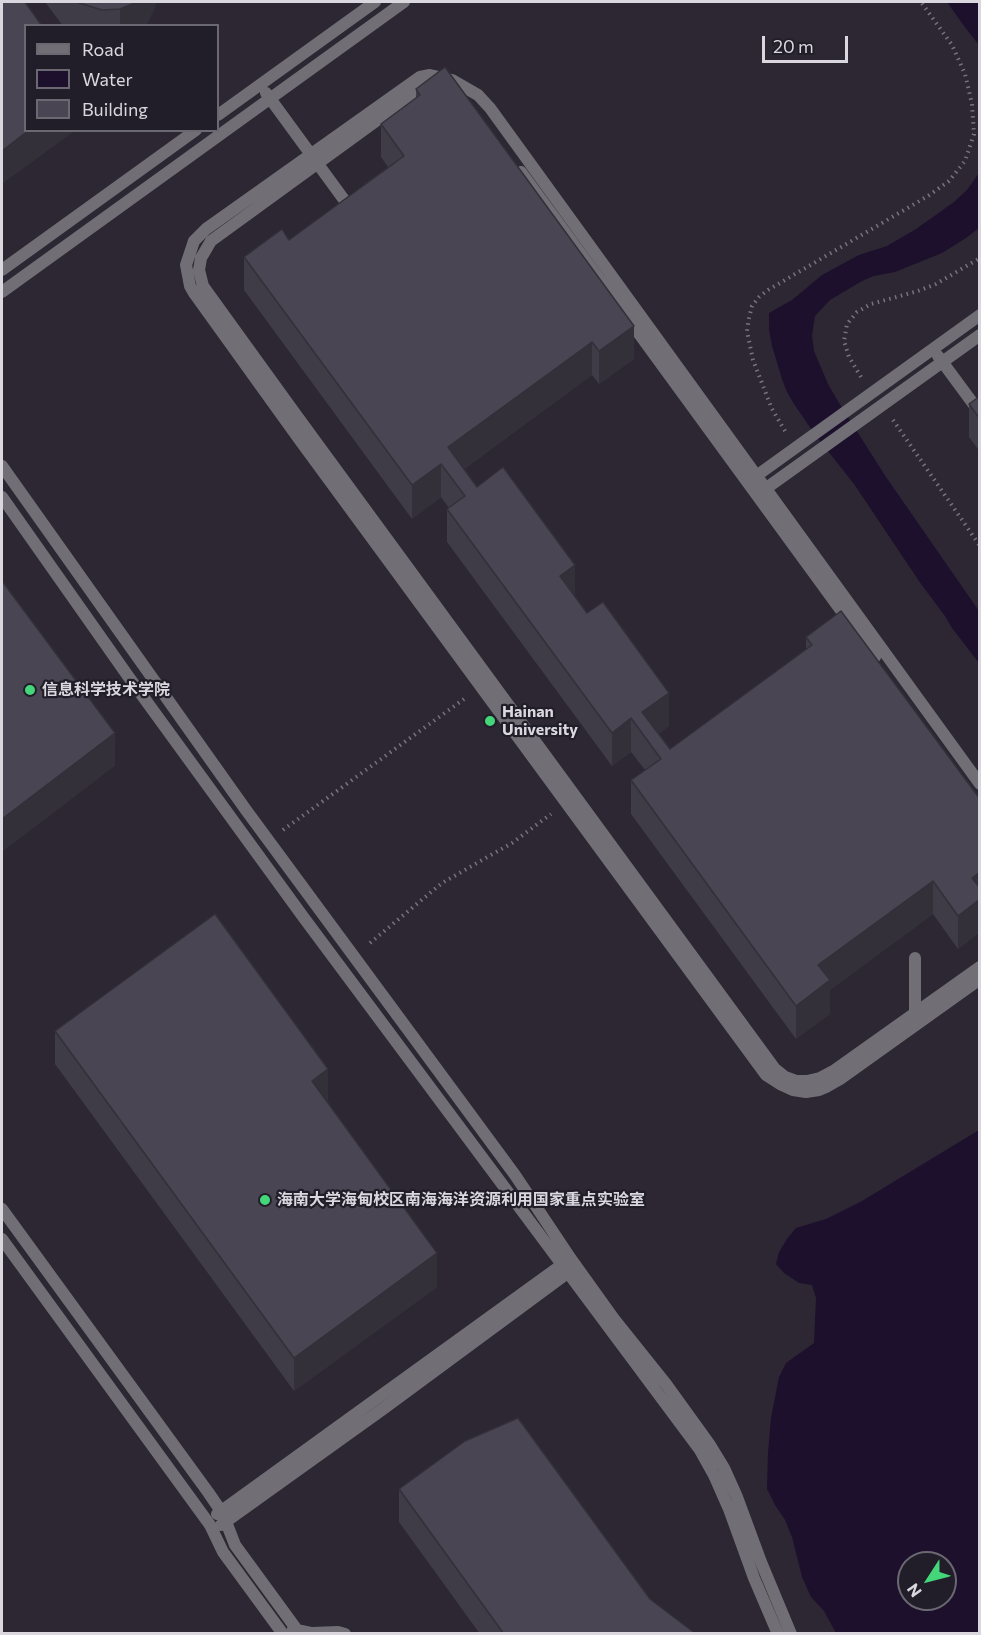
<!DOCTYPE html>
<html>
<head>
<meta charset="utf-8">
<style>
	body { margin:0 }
	#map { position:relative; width:981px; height:1635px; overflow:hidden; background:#2c2733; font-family:Commissioner,sans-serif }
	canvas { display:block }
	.frame { position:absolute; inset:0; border:3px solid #dad7df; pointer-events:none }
	.legend { position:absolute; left:24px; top:24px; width:195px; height:108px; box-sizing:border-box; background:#221e29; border:2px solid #6c6872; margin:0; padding:8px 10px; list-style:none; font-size:18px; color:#dad7df }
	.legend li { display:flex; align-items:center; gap:12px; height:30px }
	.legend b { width:30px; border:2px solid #6c6872 }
	.north { position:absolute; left:897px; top:1551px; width:60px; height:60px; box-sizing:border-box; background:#221e29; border:2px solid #6c6872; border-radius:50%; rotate:234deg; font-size:16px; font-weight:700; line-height:24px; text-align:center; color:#dad7df }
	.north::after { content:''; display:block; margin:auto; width:21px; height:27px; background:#44d77a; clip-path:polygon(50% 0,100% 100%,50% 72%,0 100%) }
	.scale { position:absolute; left:762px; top:36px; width:86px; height:27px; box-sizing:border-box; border:3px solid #dad7df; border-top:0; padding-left:8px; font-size:18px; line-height:21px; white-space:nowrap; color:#dad7df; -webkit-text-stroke:4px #221e29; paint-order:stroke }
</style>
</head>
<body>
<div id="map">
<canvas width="981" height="1635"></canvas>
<div class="frame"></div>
<ul class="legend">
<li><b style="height:8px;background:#716f75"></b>Road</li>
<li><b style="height:16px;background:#1d102d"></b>Water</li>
<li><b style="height:16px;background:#494552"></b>Building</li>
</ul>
<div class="north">N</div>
<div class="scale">20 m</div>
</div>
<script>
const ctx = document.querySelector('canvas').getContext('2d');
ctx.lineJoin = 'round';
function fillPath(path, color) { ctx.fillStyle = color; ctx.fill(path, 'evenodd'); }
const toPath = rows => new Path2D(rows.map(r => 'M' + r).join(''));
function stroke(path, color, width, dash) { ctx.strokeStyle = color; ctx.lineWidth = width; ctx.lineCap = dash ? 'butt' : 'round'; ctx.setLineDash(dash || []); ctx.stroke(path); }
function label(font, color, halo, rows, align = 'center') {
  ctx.font = font + ' Commissioner,"Noto Sans SC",sans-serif'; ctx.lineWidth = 4.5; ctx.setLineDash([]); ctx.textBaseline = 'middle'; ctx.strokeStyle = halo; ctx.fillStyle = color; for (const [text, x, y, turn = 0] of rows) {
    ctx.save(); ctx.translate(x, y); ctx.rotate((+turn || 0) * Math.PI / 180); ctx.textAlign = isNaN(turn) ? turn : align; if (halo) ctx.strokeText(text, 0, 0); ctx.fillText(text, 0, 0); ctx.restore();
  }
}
const water = toPath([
	[947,2,979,2,979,45,964,26],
	[979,173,979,228,966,238,942,253,895,272,874,276,862,281,830,300,815,316,812,335,814,351,828,384,839,403,886,477,979,611,979,663,952,628,945,616,921,584,854,484,816,436,794,404,787,392,782,379,772,346,769,330,769,313,792,300,822,275,859,255,887,246,916,229,954,202,967,190],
	[979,1130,979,1633,836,1633,824,1611,811,1597,802,1577,792,1537,785,1520,775,1505,767,1489,768,1452,771,1418,779,1377,786,1363,814,1343,816,1298,812,1285,799,1283,784,1273,776,1264,779,1252,787,1239,796,1228,826,1219,862,1201],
	[909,1563,945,1563,945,1599,909,1599]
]);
const path = toPath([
	[861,377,849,357,844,341,847,324,857,312,871,304,918,291,936,284,980,258],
	[893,420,980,546],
	[785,431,772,409,753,360,747,331,749,318,752,306,759,297,768,290,928,196,949,181,965,161,974,134,972,104,965,74,952,45,921,2],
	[283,830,464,699],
	[370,943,442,883,512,843,551,814]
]);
const minor = toPath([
	[429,86,416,92,211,241,201,258,199,270,203,286,294,412,775,1069,785,1077,796,1081,807,1081,820,1078,835,1070,980,967],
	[266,93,353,212],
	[218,115,375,2],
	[521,172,875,657],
	[2,270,196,130],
	[2,292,404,2],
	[938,356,980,413],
	[2,466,246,810,515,1175,571,1259,614,1319,666,1384,710,1445,724,1468,737,1497,761,1562,791,1634],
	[752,479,980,315],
	[761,492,980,335],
	[2,497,128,676,304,918,700,1450,714,1475,729,1509,754,1578,778,1634],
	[980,784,490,108,478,95,452,80,430,75,420,77,206,229,194,241,186,265,190,286,194,293,299,439,766,1075,780,1084,793,1090,806,1092,819,1090,826,1087,840,1079,980,979],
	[915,1019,915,958],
	[2,1209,208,1492,223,1514,235,1545,300,1634],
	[2,1239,210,1525,223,1552,283,1634],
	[217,1514,567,1261],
	[221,1525,383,1409,573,1269],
	[293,1629,312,1633,338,1632,345,1634]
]);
const wall = toPath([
	[45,2,156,2,155,7,148,22,145,26,63,26],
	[416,89,634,359,599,384,592,375,464,469,477,487,575,597,669,726,658,734,670,749,806,649,806,637,980,799,980,932,958,949,933,914,830,990,830,1014,796,1039,631,814,631,780,645,770,631,752,612,766,447,542,447,509,449,508,441,497,412,519,244,290,244,257,289,240,388,167,381,157,381,124,416,99],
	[980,396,980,452,969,437,969,404],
	[55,1031,328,1102,437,1287,294,1391,55,1064],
	[399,1489,650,1599,696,1634,480,1634,399,1522]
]);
const shadedWall = toPath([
	[137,2,156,2,155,7,148,22,145,26,120,26,120,9],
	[29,130,76,130,2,184,2,151],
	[634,326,634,359,599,384,599,351],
	[592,342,592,375,451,478,448,447],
	[441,464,441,497,412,519,412,485],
	[575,565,575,599,560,576],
	[669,693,669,726,648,741,642,712],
	[631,718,631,752,612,766,612,733],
	[115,733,115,766,2,852,2,819],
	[980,872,980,932,958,949,958,916,972,878],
	[933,881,933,914,830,990,830,1014,796,1039,796,1006,818,965],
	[328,1069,328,1102,312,1081],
	[437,1253,437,1287,294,1391,294,1358]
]);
const building = toPath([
	[2,2,25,2,42,26,26,26,26,130,29,130,2,151,2,2],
	[76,2,137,2,120,9,102,10,76,2],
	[445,67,634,326,599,351,592,342,448,447,477,487,503,467,575,565,560,576,587,613,603,602,669,693,642,712,670,749,812,645,806,637,841,611,980,799,980,872,972,878,980,888,980,899,958,916,933,881,818,965,830,980,796,1006,631,780,661,759,631,718,612,733,447,509,465,496,441,464,412,485,244,257,282,229,289,240,404,156,381,124,420,95,416,89,445,67],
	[980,396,980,419,969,404,980,396],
	[2,581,115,733,2,819,2,581],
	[215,914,328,1069,312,1081,437,1253,294,1358,55,1031,215,914],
	[518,1418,650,1599,696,1634,504,1634,399,1489,465,1441,518,1418]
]);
const markers = [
	[30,690,6,"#44d77a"],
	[490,721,6,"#44d77a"],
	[265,1200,6,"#44d77a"]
];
const poiNames = [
	["信息科学技术学院",42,690],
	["Hainan",502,712],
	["University",502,730],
	["海南大学海甸校区南海海洋资源利用国家重点实验室",277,1200]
];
fillPath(water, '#1d102d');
stroke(path, '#78737e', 4, [1.5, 4.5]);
stroke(minor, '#716f75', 12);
fillPath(wall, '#3f3b47');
fillPath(shadedWall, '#333039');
fillPath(building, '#494552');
stroke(building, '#333039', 1.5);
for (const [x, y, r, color] of markers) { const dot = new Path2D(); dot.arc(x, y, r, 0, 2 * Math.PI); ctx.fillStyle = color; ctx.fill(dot); stroke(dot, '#221e29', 2); }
label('bold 16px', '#dad7df', '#221e29', poiNames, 'left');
</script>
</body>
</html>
